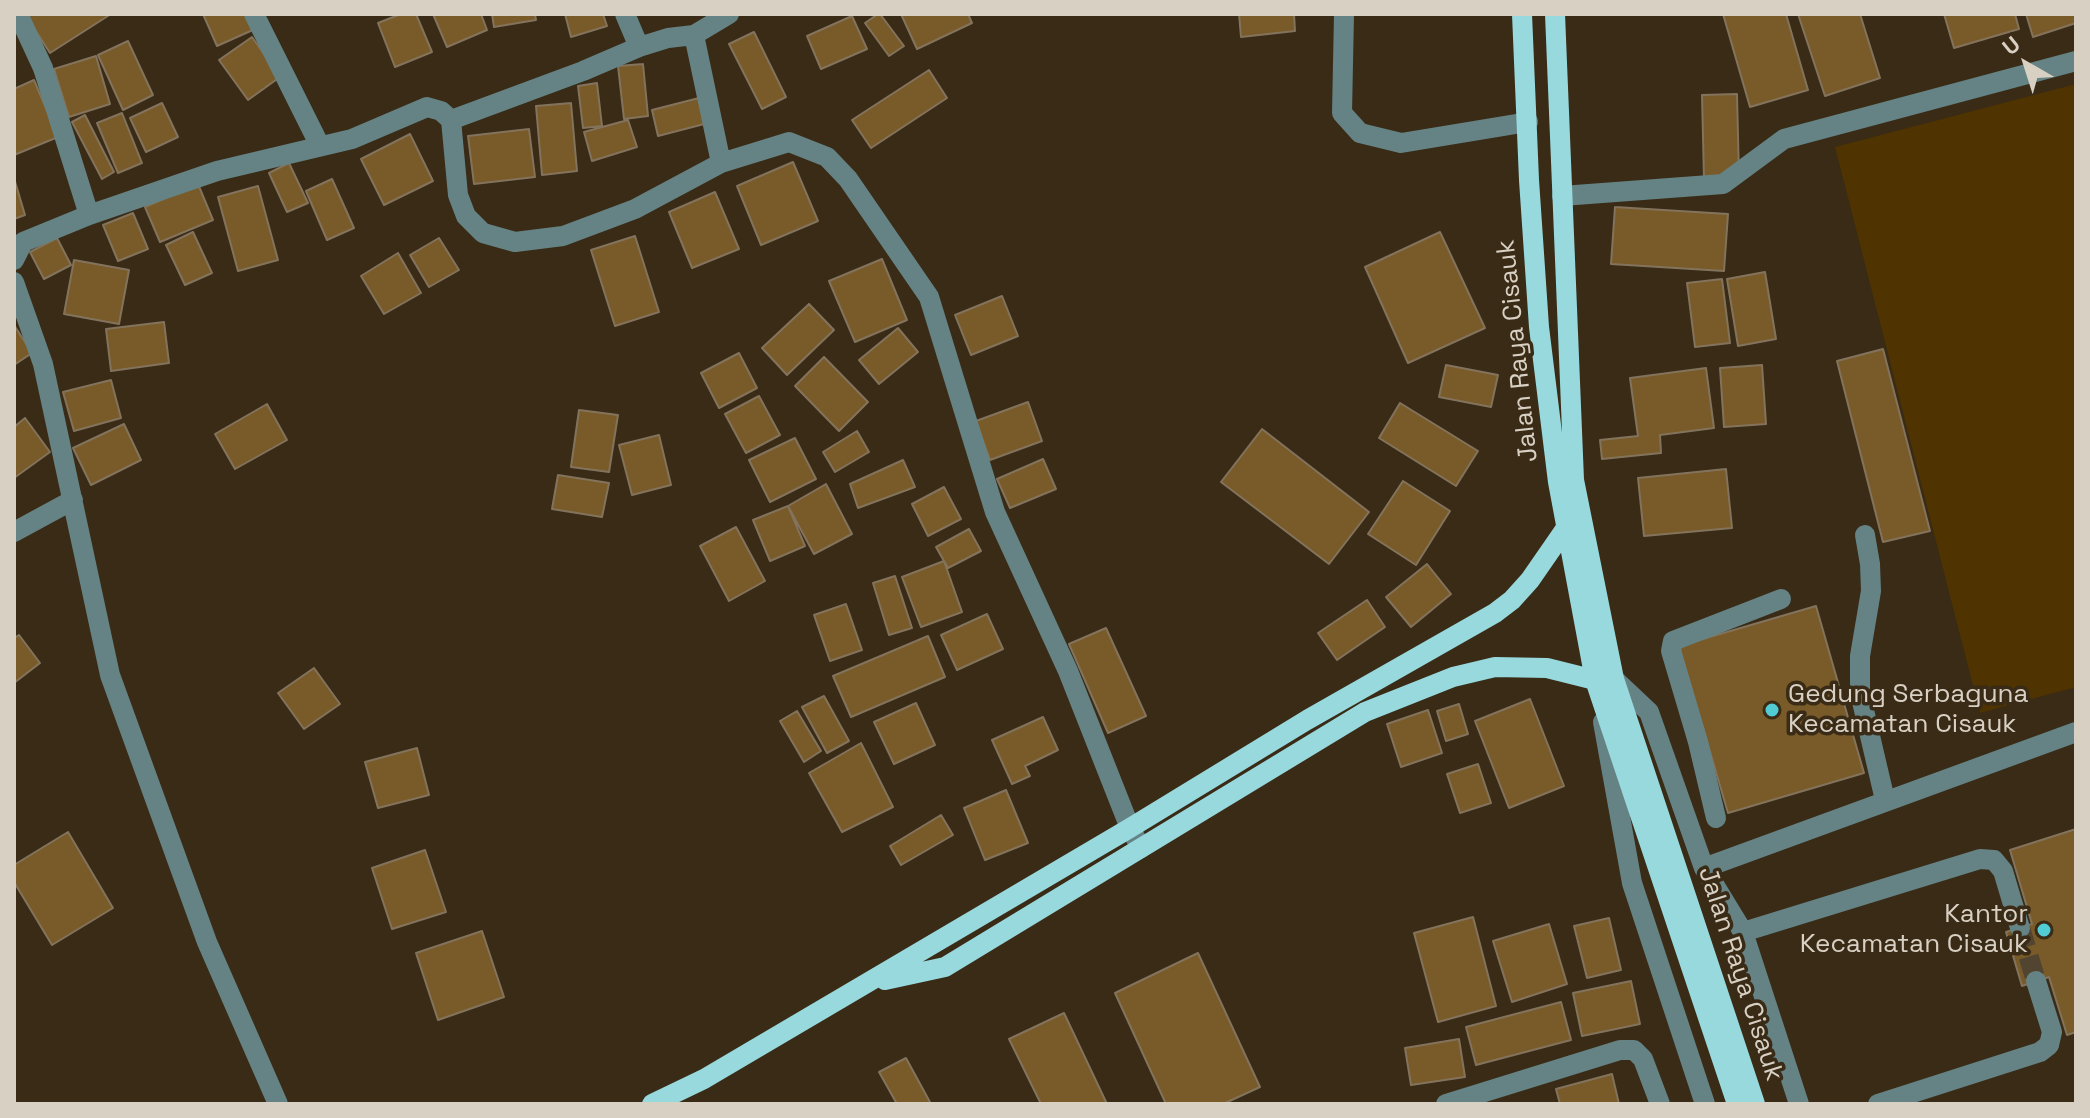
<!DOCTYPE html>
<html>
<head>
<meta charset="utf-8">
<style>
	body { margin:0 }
	#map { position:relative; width:2090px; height:1118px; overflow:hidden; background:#392b16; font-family:"Space Grotesk",sans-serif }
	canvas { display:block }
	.frame { position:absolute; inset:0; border:16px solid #d9d0c4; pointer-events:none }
	.north { position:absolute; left:1986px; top:24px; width:80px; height:80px; -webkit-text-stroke:6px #392b16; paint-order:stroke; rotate:321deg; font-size:22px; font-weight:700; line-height:32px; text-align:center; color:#d9d0c4 }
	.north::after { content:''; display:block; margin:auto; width:28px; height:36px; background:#d9d0c4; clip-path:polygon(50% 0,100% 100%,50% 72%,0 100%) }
</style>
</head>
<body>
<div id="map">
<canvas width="2090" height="1118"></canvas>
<div class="frame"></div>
<div class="north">U</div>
</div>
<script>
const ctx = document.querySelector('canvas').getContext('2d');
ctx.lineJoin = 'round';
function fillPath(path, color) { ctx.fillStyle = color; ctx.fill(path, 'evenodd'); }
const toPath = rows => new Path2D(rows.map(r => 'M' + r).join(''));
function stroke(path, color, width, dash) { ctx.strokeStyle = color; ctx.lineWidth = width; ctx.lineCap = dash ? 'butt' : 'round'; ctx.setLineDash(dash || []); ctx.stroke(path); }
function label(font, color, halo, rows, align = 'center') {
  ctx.font = font + ' "Space Grotesk",sans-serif'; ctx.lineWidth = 7; ctx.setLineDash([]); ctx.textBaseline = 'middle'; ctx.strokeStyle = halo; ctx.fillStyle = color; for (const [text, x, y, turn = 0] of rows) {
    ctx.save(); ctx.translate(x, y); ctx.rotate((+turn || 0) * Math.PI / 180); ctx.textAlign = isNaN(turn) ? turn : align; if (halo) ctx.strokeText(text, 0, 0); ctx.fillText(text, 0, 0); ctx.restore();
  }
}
const green = toPath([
	[2076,84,2076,687,1980,713,1835,147]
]);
const building = toPath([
	[25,14,111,14,50,53,25,14],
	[203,14,249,14,255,29,217,46,203,14],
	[401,14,416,14,432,52,395,67,378,23,401,14],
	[433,14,481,14,487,30,447,47,433,14],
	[492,14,535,14,536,20,494,27,492,14],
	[565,14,603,14,607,26,571,37,565,14],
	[878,14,880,14,904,46,889,56,865,23,878,14],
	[901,14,968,14,972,23,917,49,901,14],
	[1239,14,1294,14,1295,31,1241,37,1239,14],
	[1723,14,1786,14,1808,90,1750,107,1723,14],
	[1798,14,1860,14,1880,78,1825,96,1798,14],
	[1944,14,2015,14,2019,29,1954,48,1944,14],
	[2026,14,2076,14,2076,23,2033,37,2026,14],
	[852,16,867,49,821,69,807,36,852,16],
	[754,32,786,97,762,109,729,44,754,32],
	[252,37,280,77,248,100,219,60,252,37],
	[128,41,153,95,123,110,98,55,128,41],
	[96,56,110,104,69,117,54,69,96,56],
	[643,64,648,116,624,119,618,66,643,64],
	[929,70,947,98,871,148,852,120,929,70],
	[34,80,58,137,14,155,14,89,34,80],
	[597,83,602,126,583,128,578,86,597,83],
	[1737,94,1739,178,1704,179,1702,95,1737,94],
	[703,97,708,123,658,136,652,110,703,97],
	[162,103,178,137,146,152,130,118,162,103],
	[571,103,577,171,542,175,536,106,571,103],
	[122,113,142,163,118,173,97,123,122,113],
	[85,115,114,172,102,179,72,122,85,115],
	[628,120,637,147,592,161,584,132,628,120],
	[529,129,535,177,474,184,468,136,529,129],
	[410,134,433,181,384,205,361,159,410,134],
	[793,162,818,221,761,245,737,186,793,162],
	[289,163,308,203,287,212,269,173,289,163],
	[14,178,25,215,14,219,14,178],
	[332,179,354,228,327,240,306,191,332,179],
	[198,184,213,220,160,242,145,207,198,184],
	[258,186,278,260,238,271,218,197,258,186],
	[715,192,739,249,692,268,669,212,715,192],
	[1615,207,1728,214,1724,271,1611,264,1615,207],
	[133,213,148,249,118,261,103,225,133,213],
	[193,232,212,273,185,285,166,245,193,232],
	[1440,232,1485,328,1408,363,1365,267,1440,232],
	[635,236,659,312,615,326,591,250,635,236],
	[57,238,71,265,44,279,30,252,57,238],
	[439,238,459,270,429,287,410,255,439,238],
	[398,253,421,293,384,314,361,276,398,253],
	[882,259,907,320,855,342,829,281,882,259],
	[74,260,129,270,119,324,64,314,74,260],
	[1765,272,1776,339,1738,346,1727,279,1765,272],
	[1722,279,1730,343,1695,347,1687,283,1722,279],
	[1002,296,1018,336,971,355,955,315,1002,296],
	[809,304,834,330,787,375,762,348,809,304],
	[164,322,169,363,111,371,106,329,164,322],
	[14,325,32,353,14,365,14,325],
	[898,328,918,352,879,384,859,360,898,328],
	[1883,349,1930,531,1883,542,1837,361,1883,349],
	[739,353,757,388,719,408,701,373,739,353],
	[824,357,868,402,839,431,795,386,824,357],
	[1446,365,1498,375,1491,407,1439,397,1446,365],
	[1762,365,1766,424,1724,427,1720,368,1762,365],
	[1706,368,1714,428,1660,435,1661,453,1602,459,1600,440,1638,436,1630,378,1706,368],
	[111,380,121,418,74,431,63,392,111,380],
	[759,396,780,435,746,453,725,414,759,396],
	[1028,402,1042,441,990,460,976,421,1028,402],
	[1400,403,1478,451,1456,486,1379,438,1400,403],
	[267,404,287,440,235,469,215,434,267,404],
	[579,410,618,415,609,472,571,467,579,410],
	[25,418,50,452,14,478,14,427,25,418],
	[124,424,141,460,91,485,73,448,124,424],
	[1262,429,1369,512,1329,564,1221,482,1262,429],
	[857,431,869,452,835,472,823,452,857,431],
	[659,435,671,485,632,495,619,445,659,435],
	[795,438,816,479,770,502,749,460,795,438],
	[1043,459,1056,489,1010,508,997,479,1043,459],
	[903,460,915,487,858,508,850,484,903,460],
	[1726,469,1732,528,1644,536,1638,478,1726,469],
	[558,475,609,483,602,517,552,509,558,475],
	[1403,481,1450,511,1416,565,1368,534,1403,481],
	[826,484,852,534,814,554,788,506,826,484],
	[944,487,961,519,928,536,912,504,944,487],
	[788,506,805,546,770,561,753,520,788,506],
	[736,527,765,581,729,601,700,546,736,527],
	[969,529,981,551,948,568,936,547,969,529],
	[944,561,962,612,921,627,902,577,944,561],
	[1427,564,1451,594,1411,627,1386,597,1427,564],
	[895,576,912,628,889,635,873,583,895,576],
	[1367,600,1385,627,1337,660,1318,633,1367,600],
	[846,604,862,650,830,661,814,615,846,604],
	[1816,606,1864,773,1728,813,1679,646,1816,606],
	[987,614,1003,649,957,670,941,635,987,614],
	[1106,628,1146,716,1108,733,1069,644,1106,628],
	[19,635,40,663,14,683,14,638,19,635],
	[928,636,945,677,851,717,833,676,928,636],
	[314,668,340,704,304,729,278,693,314,668],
	[824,696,849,741,827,753,802,707,824,696],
	[1530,699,1564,786,1509,808,1475,721,1530,699],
	[916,703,935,745,894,764,874,722,916,703],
	[1459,704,1468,734,1446,741,1437,711,1459,704],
	[1428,710,1442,753,1401,767,1387,724,1428,710],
	[797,711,821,751,804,762,780,721,797,711],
	[1043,717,1058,750,1025,766,1030,776,1012,784,992,740,1043,717],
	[861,743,893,807,842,832,809,773,861,743],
	[417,748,429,795,378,808,365,762,417,748],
	[1478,764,1491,803,1460,813,1447,774,1478,764],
	[1006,790,1028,843,985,860,964,808,1006,790],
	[941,815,953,835,901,865,890,846,941,815],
	[2076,829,2076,1032,2067,1035,2049,977,2022,986,2006,932,2032,924,2010,850,2076,829],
	[68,832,113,908,52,945,14,882,14,865,68,832],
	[425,850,446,912,392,929,372,868,425,850],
	[1473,917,1496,1006,1438,1022,1414,933,1473,917],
	[1609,918,1621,970,1587,978,1574,926,1609,918],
	[1549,924,1567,984,1512,1002,1493,941,1549,924],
	[482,931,504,997,438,1020,416,953,482,931],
	[1198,953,1260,1087,1223,1104,1166,1104,1115,993,1198,953],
	[1631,981,1640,1024,1582,1036,1573,993,1631,981],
	[1561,1002,1571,1040,1476,1065,1466,1027,1561,1002],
	[1064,1013,1107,1104,1041,1104,1009,1039,1064,1013],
	[1459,1039,1465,1077,1411,1085,1405,1048,1459,1039],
	[906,1058,931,1104,897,1104,879,1072,906,1058],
	[1612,1074,1619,1104,1560,1104,1556,1089,1612,1074]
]);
const minorTunnel = toPath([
	[2020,928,2036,981]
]);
const minor = toPath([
	[18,14,43,68,89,215],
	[254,14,320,146],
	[625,14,639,47],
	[1344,14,1342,113,1360,133,1401,143,1528,122],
	[694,35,721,163],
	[451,120,583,71,639,47,668,38,694,35,729,14],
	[1562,196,1723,184,1784,139,2076,61],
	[14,260,23,242,89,215,217,171,352,139,427,107,441,111,451,120,458,195,466,216,483,233,515,242,563,236,635,209,721,163,789,142,827,157,848,179,929,297,995,512,1068,671,1130,828,1141,848],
	[14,282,43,364,110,675,207,942,278,1104],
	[14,532,73,500],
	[1865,535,1870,564,1871,591,1860,656,1860,693,1885,800],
	[1614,679,1649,712,1704,868,1743,932,1799,1104],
	[1603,722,1632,883,1705,1104],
	[1716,818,1698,742,1671,651,1673,641,1781,599],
	[1704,868,2076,732],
	[1743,932,1980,859,1994,860,2003,871,2020,928],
	[1446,1104,1620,1050,1634,1050,1643,1059,1660,1104],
	[1878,1104,2040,1052,2049,1045,2052,1032,2036,981]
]);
const major = toPath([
	[1522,14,1529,180,1539,327,1558,482,1595,680,1737,1104],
	[1555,14,1574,480,1614,679,1755,1104],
	[885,980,945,967,1365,712,1453,677,1495,667,1547,668,1595,680],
	[652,1104,704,1079,1130,828,1307,720,1495,613,1512,600,1530,580,1566,528]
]);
const markers = [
	[1772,710,8,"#51ccd5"],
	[2044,930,8,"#51ccd5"]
];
const streetNames = [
	["Jalan Raya Cisauk",1518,351,-96],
	["Jalan Raya Cisauk",1740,974,72]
];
const poiNames = [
	["Gedung Serbaguna",1788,695],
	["Kecamatan Cisauk",1788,725],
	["Kantor",2028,915,"right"],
	["Kecamatan Cisauk",2028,945,"right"]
];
fillPath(green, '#4f3300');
fillPath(building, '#795a29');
stroke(building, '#83735c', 2);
stroke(minorTunnel, '#514430', 20, [20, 10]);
stroke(minor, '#658385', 20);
stroke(major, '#98d9de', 20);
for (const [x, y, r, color] of markers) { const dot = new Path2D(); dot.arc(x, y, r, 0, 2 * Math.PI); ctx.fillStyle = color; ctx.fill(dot); stroke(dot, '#392b16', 3); }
label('26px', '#d9d0c4', '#392b16', streetNames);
label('26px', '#d9d0c4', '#392b16', poiNames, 'left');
</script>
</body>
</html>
